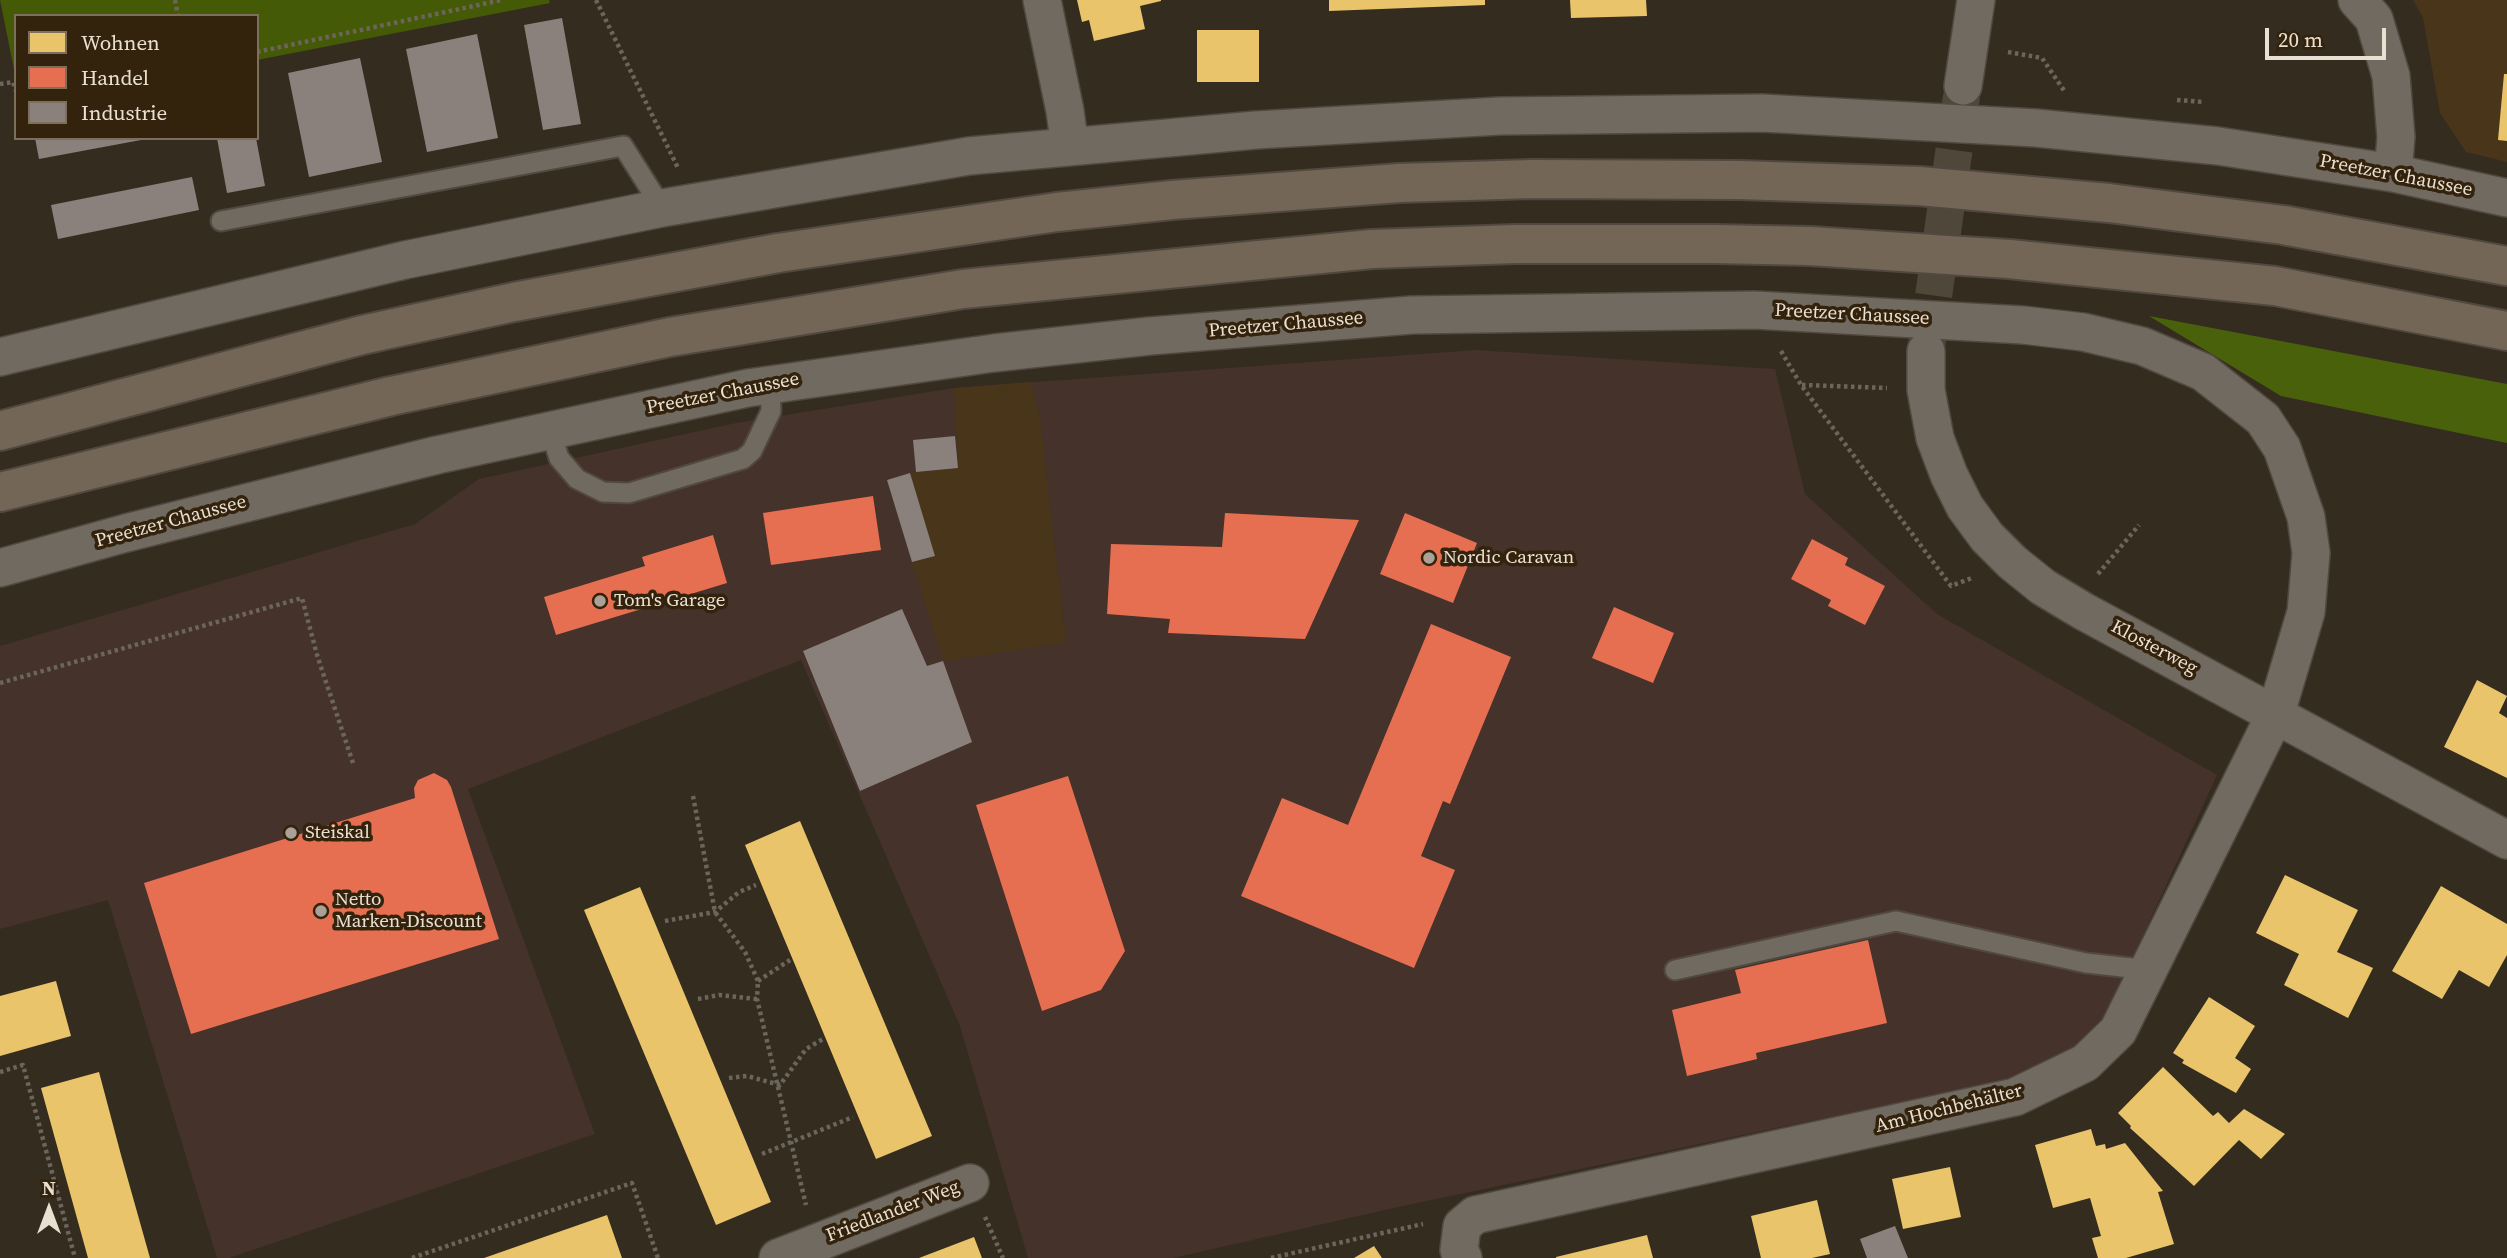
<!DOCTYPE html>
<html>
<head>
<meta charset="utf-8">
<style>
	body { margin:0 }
	#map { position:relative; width:2507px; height:1258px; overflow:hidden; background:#352c20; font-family:"Source Serif 4",serif }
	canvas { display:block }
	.legend { position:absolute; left:14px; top:14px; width:245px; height:126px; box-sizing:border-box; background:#33230d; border:2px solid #7c6f5c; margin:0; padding:9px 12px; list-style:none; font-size:21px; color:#eae0d2 }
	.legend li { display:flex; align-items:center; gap:14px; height:35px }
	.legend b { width:35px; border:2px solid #7c6f5c }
	.north { position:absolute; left:14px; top:1174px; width:70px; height:70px; -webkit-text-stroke:5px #33230d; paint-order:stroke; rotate:0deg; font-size:19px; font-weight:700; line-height:28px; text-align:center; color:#eae0d2 }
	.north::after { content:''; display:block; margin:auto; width:24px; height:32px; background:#eae0d2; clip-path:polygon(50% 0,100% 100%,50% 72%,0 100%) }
	.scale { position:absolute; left:2265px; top:28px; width:121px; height:32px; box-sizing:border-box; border:4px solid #eae0d2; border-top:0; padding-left:9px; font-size:21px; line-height:24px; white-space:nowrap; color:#eae0d2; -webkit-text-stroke:5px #33230d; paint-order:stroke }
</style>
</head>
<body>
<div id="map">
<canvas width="2507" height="1258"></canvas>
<ul class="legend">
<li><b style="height:19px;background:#e9c46a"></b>Wohnen</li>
<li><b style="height:19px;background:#e76f51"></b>Handel</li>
<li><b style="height:19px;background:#8a817c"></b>Industrie</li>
</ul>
<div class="north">N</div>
<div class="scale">20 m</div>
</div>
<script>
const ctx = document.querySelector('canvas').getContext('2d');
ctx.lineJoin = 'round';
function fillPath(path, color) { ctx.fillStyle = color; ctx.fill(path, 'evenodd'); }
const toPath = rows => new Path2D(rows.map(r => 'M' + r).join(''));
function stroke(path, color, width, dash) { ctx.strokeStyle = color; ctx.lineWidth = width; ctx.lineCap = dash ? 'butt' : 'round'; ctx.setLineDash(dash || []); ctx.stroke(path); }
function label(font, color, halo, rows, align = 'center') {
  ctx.font = font + ' "Source Serif 4",serif'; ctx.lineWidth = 7; ctx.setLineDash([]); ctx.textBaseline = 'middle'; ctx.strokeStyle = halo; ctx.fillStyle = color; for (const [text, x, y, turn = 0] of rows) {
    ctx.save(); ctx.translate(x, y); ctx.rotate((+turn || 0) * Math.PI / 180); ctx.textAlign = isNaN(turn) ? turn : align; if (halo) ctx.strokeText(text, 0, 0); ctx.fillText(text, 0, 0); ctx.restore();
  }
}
const commercial = toPath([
	[1476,350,1775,369,1805,494,1937,614,2217,775,2108,1012,2063,1058,2006,1080,1398,1207,1173,1258,1028,1258,960,1026,801,660,468,789,595,1134,229,1258,217,1258,108,900,0,929,0,646,415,524,479,479,736,423,954,388]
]);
const built = toPath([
	[2413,0,2507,0,2507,162,2466,152,2440,113,2423,18],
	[1030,382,1040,417,1066,643,943,661,912,562,934,556,910,473,958,468,954,388]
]);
const green = toPath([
	[0,0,549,0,550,3,257,60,257,16,16,16,16,79]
]);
const forest = toPath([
	[2149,316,2507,384,2507,443,2281,396]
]);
const homes = toPath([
	[1077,0,1161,0,1161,1,1140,6,1145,29,1094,41,1089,20,1082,22],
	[1329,0,1485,0,1485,5,1329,11],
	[1570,0,1646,0,1647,16,1571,18],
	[1197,30,1259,30,1259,82,1197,82],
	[2504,74,2507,74,2507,141,2498,140],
	[2477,680,2507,696,2499,713,2507,718,2507,778,2444,747],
	[800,821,932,1136,876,1159,745,845],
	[2285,875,2358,910,2337,952,2373,968,2348,1018,2284,985,2299,954,2256,933],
	[2441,886,2507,924,2507,955,2489,987,2459,970,2442,999,2392,971],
	[640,887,771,1202,716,1225,584,910],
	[56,981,71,1036,0,1056,0,996],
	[2209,997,2255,1026,2235,1058,2251,1069,2236,1093,2182,1063,2184,1060,2173,1053],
	[2163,1067,2213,1116,2218,1112,2229,1123,2244,1109,2285,1134,2261,1159,2239,1140,2194,1186,2130,1128,2131,1126,2118,1113],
	[99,1072,121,1155,150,1258,88,1258,41,1088],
	[2091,1129,2096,1146,2105,1144,2106,1149,2125,1143,2163,1191,2158,1192,2174,1244,2126,1258,2098,1258,2092,1238,2101,1236,2090,1198,2053,1208,2035,1145],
	[1950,1167,1961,1217,1903,1229,1892,1179],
	[1817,1200,1830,1254,1812,1258,1761,1258,1751,1216],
	[607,1215,622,1258,484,1258],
	[1647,1235,1653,1258,1556,1258,1556,1257],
	[974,1237,982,1258,919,1258],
	[1374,1246,1382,1258,1354,1258]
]);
const shops = toPath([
	[873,496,881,550,771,565,763,513],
	[1225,513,1359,520,1305,639,1168,633,1170,619,1107,614,1111,544,1222,547],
	[1405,513,1477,543,1453,603,1380,574],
	[713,535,727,583,556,635,544,597,645,566,642,557],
	[1812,539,1848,558,1845,565,1885,586,1865,625,1828,606,1831,600,1791,579],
	[1614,607,1674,633,1653,683,1592,658],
	[1431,624,1511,657,1450,804,1443,801,1421,856,1455,870,1414,968,1241,896,1282,798,1348,825],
	[434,773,447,780,451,787,499,939,191,1034,144,883,415,798,414,788,418,780],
	[1068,776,1125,951,1101,990,1042,1011,976,805],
	[1868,940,1887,1023,1756,1053,1757,1059,1687,1076,1672,1010,1741,993,1735,970]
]);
const industry = toPath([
	[562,18,581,124,543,130,524,25],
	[477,34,498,138,427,152,406,49],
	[360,58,382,162,309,177,288,73],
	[35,138,141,138,141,140,39,159],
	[217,138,256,138,265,186,227,193],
	[192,177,199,210,58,239,51,205],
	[955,436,958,468,916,472,913,440],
	[910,473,935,556,912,562,887,480],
	[902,609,927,666,943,661,972,742,860,791,803,651],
	[1895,1226,1908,1258,1867,1258,1860,1239]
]);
const minorTunnel = toPath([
	[1926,350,1963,86]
]);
const path = toPath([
	[175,0,178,16],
	[596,0,678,168],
	[257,52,502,0],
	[2008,52,2042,58,2065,92],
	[0,84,13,82,16,91],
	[2177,100,2203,102],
	[1781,351,1801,385,1951,586,1972,578],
	[1802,385,1887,388],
	[2098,574,2139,525],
	[0,683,302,598,317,655,354,766],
	[693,796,715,912,745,952,758,981,757,999,806,1205],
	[665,921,715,912,739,892,756,885],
	[758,981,790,960],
	[698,999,719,995,757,999],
	[0,1072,23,1065,75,1258],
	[729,1078,747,1076,780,1085,806,1049,823,1039],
	[762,1154,853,1117],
	[985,1217,1003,1258],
	[412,1258,632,1183,658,1258],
	[1271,1258,1423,1224]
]);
const service = toPath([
	[221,221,623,146,662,208],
	[550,430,559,458,577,479,603,492,629,493,743,459,752,451,771,411,770,384],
	[1675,970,1896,921,2086,963,2150,970]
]);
const minor = toPath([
	[1042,0,1065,111,1070,147],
	[2357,0,2374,19,2391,76,2396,137,2393,173],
	[1963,86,1976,0],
	[1926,351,1926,390,1935,438,1949,475,1965,507,1987,537,2012,562,2043,587,2083,611,2507,840],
	[0,357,405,260,662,208,969,156,1256,130,1500,116,1762,113,2036,128,2218,146,2393,173,2507,198],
	[0,568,126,533,437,455,748,388,994,353,1150,336,1412,315,1754,310,2023,325,2083,332,2142,346,2203,372,2263,419,2282,448,2306,517,2311,553,2306,612,2276,713,2118,1031,2085,1063,2015,1097,1475,1215,1462,1226,1459,1250,1463,1258],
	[778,1258,970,1183]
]);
const trunk = toPath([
	[0,431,362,335,514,302,778,253,1057,212,1172,200,1399,183,1533,179,1739,180,1919,186,2109,203,2283,225,2507,266],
	[0,492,391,396,670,337,963,289,1372,249,1515,244,1715,244,1810,246,2009,259,2275,286,2507,331]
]);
const markers = [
	[1429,558,7,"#aba194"],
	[600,601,7,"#aba194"],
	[291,833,7,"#aba194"],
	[321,911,7,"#aba194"]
];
const streetNames = [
	["Preetzer Chaussee",2396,176,11],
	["Preetzer Chaussee",1852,315,3],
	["Preetzer Chaussee",1286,325,-5],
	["Preetzer Chaussee",723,394,-11],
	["Preetzer Chaussee",171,522,-15],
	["Klosterweg",2154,648,28],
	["Am Hochbehälter",1949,1109,-14],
	["Friedlander Weg",893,1212,-21]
];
const poiNames = [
	["Nordic Caravan",1443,558],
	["Tom's Garage",614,601],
	["Steiskal",305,833],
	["Netto",335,900],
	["Marken-Discount",335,922]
];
fillPath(commercial, '#44322b');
fillPath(built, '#48351a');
fillPath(green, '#455a06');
fillPath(forest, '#4a610b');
fillPath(homes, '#e9c46a');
fillPath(shops, '#e76f51');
fillPath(industry, '#8a817c');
stroke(minorTunnel, '#50473b', 37, [37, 18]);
stroke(service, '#51493f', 23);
stroke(minor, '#51493f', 40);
stroke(trunk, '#51493f', 42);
stroke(path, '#6c655c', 4.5, [3.5, 3.5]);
stroke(service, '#716a61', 19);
stroke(minor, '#716a61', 37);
stroke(trunk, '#736657', 38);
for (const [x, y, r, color] of markers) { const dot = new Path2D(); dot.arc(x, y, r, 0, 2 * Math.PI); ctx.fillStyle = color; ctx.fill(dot); stroke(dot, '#33230d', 2.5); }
label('19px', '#eae0d2', '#33230d', streetNames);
label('19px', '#eae0d2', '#33230d', poiNames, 'left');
</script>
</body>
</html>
